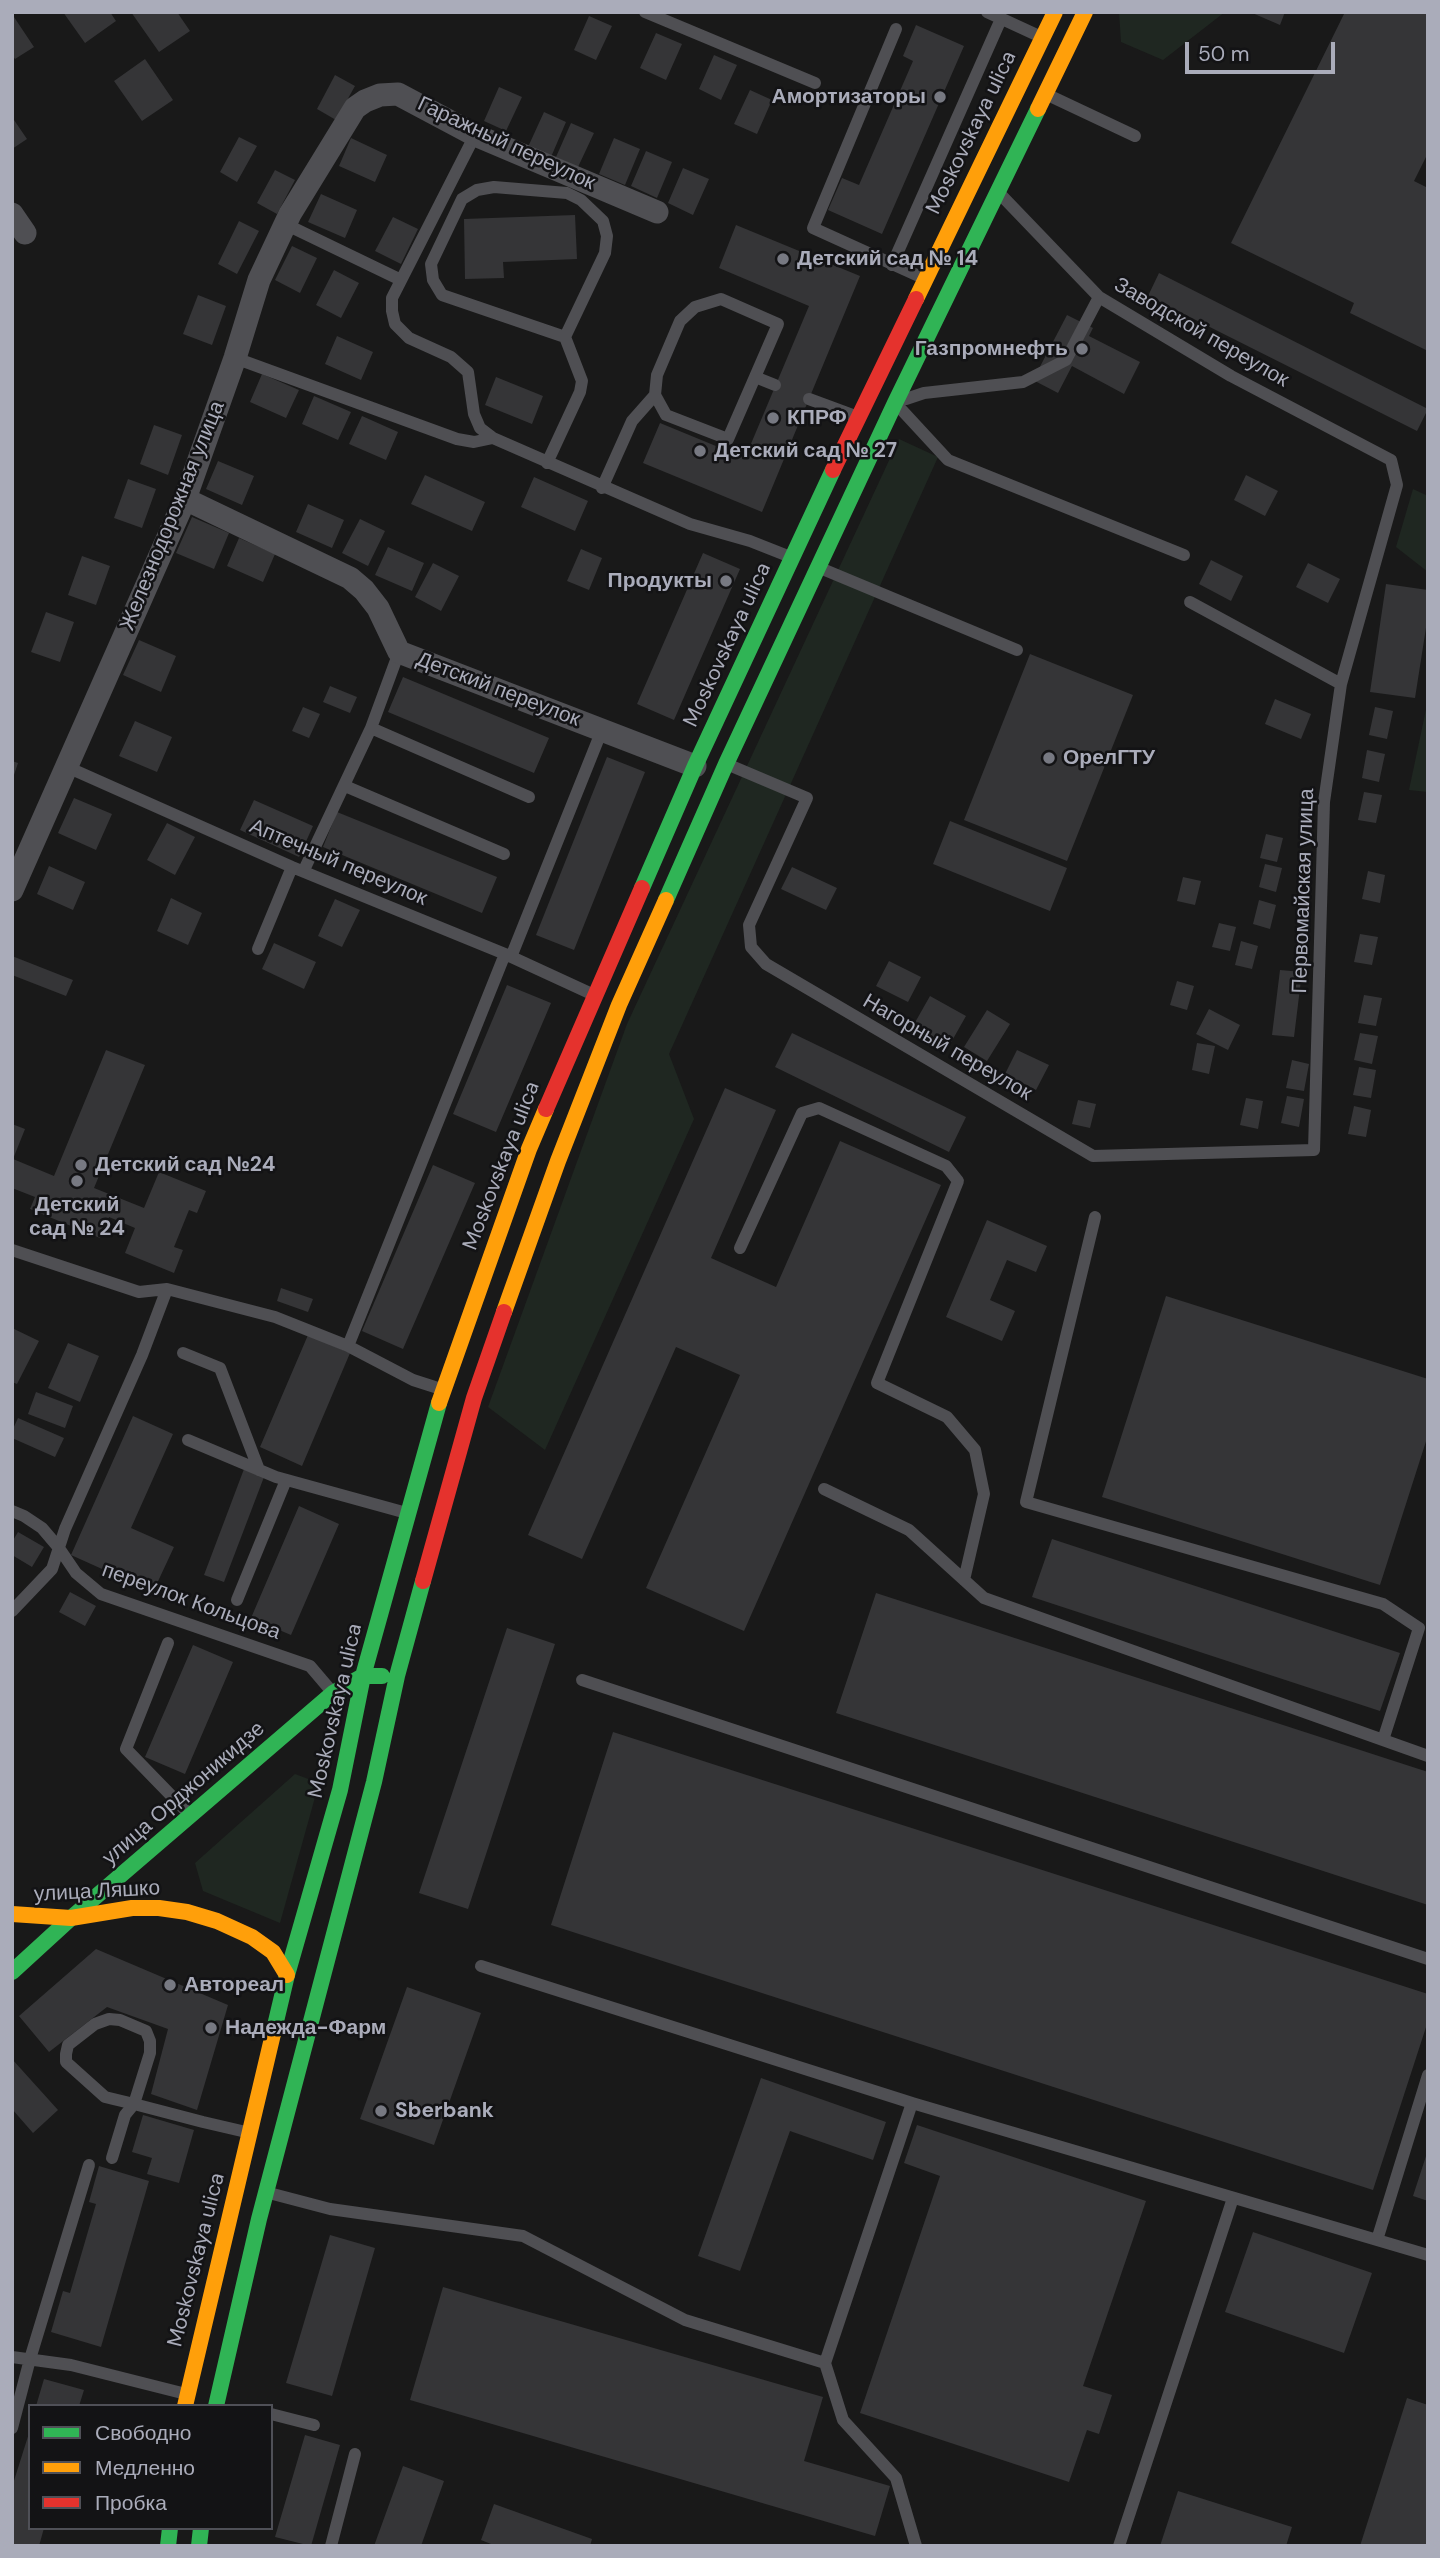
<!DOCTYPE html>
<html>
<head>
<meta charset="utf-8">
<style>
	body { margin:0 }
	#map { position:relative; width:1440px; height:2558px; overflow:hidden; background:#191919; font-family:"DM Sans",sans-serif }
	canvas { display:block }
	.frame { position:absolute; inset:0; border:14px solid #aaacba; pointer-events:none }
	.legend { position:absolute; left:28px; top:2404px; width:245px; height:126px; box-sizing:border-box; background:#131315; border:2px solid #4f5057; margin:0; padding:9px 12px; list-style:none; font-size:21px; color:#aaacba }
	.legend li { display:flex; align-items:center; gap:14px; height:35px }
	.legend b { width:35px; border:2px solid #4f5057 }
	.scale { position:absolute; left:1185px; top:42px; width:150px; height:32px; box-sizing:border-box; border:4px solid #aaacba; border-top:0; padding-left:9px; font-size:21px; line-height:24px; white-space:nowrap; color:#aaacba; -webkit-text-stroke:5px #131315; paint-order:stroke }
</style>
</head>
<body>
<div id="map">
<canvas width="1440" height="2558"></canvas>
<div class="frame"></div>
<ul class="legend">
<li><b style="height:9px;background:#30b455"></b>Свободно</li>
<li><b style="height:9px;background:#ff9f0a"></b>Медленно</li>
<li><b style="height:9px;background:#e5322d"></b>Пробка</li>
</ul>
<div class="scale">50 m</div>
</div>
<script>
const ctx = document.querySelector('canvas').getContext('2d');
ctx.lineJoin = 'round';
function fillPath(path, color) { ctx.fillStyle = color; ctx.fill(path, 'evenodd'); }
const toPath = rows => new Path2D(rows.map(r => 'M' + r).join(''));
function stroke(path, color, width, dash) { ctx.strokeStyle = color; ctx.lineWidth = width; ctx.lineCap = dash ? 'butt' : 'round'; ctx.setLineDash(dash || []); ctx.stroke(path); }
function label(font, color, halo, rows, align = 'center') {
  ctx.font = font + ' "DM Sans",sans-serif'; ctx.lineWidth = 5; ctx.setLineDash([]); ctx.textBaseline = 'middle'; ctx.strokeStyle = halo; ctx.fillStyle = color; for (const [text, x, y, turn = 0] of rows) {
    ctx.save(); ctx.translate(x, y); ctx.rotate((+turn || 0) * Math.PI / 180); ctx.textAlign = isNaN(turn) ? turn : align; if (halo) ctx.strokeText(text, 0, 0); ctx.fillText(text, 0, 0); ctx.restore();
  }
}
const green = toPath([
	[1119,12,1225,12,1163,60,1121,42],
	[899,439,938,457,669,1054,694,1119,545,1450,488,1407,627,1024],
	[1413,489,1428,496,1428,572,1396,547],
	[1428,700,1428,792,1409,790],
	[295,1774,319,1783,280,1923,203,1891,195,1863]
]);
const building = toPath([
	[63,12,110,12,116,21,85,43],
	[131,12,177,12,190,31,159,52],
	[1250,12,1285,12,1280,25],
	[1345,12,1428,12,1428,153,1414,181,1428,188,1428,351,1350,313,1354,303,1231,243],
	[589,16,612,26,596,60,574,50],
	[14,17,34,47,15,59,12,55,12,18],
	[916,25,964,46,882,234,828,210,842,178,859,185,913,61,903,56],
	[656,33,682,44,666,80,640,68],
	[714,55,737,65,721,100,699,89],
	[145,59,173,100,142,121,114,81],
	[335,75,355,86,336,120,317,109],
	[499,87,522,97,506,131,484,121],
	[750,90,772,100,757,134,734,124],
	[544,112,566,122,551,157,528,147],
	[12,117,27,139,12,149],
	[571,123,594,133,578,167,556,157],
	[239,137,257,146,237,182,220,172],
	[351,138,387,155,375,182,339,166],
	[614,138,640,149,625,185,599,174],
	[646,151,672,162,657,198,631,186],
	[683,168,709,179,693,215,668,203],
	[275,170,295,180,277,214,257,203],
	[321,194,357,210,345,238,308,222],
	[575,215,577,259,503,262,504,278,465,279,464,219],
	[393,217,418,229,401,264,375,251],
	[239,221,259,231,237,274,218,264],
	[736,225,860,276,762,512,643,463,660,423,745,458,809,306,719,268],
	[292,246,317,258,300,293,275,280],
	[334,270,359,283,341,318,316,305],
	[1159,273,1428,409,1417,431,1148,296],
	[198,295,226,306,212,345,183,334],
	[1067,315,1093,328,1089,336,1140,362,1124,394,1072,366,1058,393,1033,380],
	[337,336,373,352,361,380,325,364],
	[262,374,299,390,286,418,250,402],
	[496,377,543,396,532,424,485,405],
	[314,396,351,412,338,440,302,424],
	[362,416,398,432,386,460,349,444],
	[154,425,182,435,168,475,140,464],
	[218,461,254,476,242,505,206,489],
	[425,475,485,502,472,531,411,504],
	[1246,475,1278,491,1265,516,1234,500],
	[534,477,588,501,575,531,521,507],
	[128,479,156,489,142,528,114,518],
	[308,504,344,520,332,548,296,532],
	[192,517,229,533,214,569,176,553],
	[360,519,385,531,368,566,342,553],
	[239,538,275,554,263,582,227,566],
	[388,547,424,563,412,591,375,575],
	[581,549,602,558,589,590,567,581],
	[703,553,740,569,674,720,637,704],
	[82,556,110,566,96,605,68,595],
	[1211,560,1243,576,1231,601,1199,584],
	[433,563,459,576,441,611,415,597],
	[1308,563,1340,579,1328,603,1296,587],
	[1386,584,1428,590,1428,615,1415,698,1370,692],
	[46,612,74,622,60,662,31,652],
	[139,640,176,656,161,692,123,675],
	[1030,654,1133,695,1067,861,964,820],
	[403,677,549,738,534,773,388,712],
	[330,686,357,697,350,713,323,702],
	[1275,699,1311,714,1301,739,1265,724],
	[303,707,320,714,309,738,292,731],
	[1375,707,1393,711,1387,739,1369,735],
	[135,721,172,737,157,772,119,756],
	[1367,750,1385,754,1379,782,1362,778],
	[607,757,645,772,574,950,536,935],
	[12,761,18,763,13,778,12,778],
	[1364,792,1382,795,1376,823,1358,820],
	[74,798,112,814,96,850,58,833],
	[254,800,313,826,299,857,240,830],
	[337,812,497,877,482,913,323,847],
	[950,821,1067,868,1050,911,933,864],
	[167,823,195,837,175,875,147,860],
	[1266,834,1283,838,1277,862,1260,858],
	[1265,864,1282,868,1276,892,1259,887],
	[49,866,85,882,73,910,37,894],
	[792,867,837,888,826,910,781,889],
	[1368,871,1385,875,1380,903,1362,899],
	[1183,877,1201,881,1195,905,1177,901],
	[171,898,202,913,188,945,157,931],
	[335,899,360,910,342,947,318,936],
	[1259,900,1276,905,1270,929,1253,924],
	[1219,923,1236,927,1230,951,1212,947],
	[1360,934,1378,937,1372,965,1354,962],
	[1241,941,1258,946,1252,969,1235,965],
	[274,943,316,962,304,989,262,969],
	[12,956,73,980,66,996,12,975],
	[889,961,921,977,908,1002,876,986],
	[1280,970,1302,972,1294,1037,1272,1035],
	[1177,981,1194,986,1187,1010,1170,1005],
	[507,985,551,1003,496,1132,453,1114],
	[1364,995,1382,998,1376,1026,1358,1023],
	[930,996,966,1016,949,1046,913,1026],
	[1209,1009,1240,1025,1228,1050,1196,1034],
	[987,1010,1010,1024,987,1061,964,1047],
	[792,1033,966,1117,949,1152,775,1067],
	[1360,1033,1378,1036,1372,1064,1354,1060],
	[1197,1043,1215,1046,1209,1074,1192,1070],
	[106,1050,145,1065,94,1188,144,1208,159,1172,206,1191,197,1213,189,1210,174,1247,183,1250,174,1273,125,1253,135,1228,109,1217,100,1238,30,1209,35,1197,12,1188,12,1124,25,1129,13,1159,54,1176],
	[1017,1050,1049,1065,1036,1090,1005,1074],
	[1292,1060,1309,1064,1304,1091,1286,1088],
	[1359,1067,1376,1070,1371,1098,1353,1095],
	[725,1088,776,1110,711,1258,776,1287,840,1141,941,1185,744,1631,646,1588,740,1375,676,1347,582,1559,528,1535],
	[1287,1096,1304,1099,1299,1127,1281,1123],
	[1246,1098,1263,1101,1258,1129,1240,1125],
	[1078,1100,1096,1104,1090,1128,1072,1124],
	[1354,1106,1371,1110,1366,1137,1348,1134],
	[433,1165,475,1183,403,1349,362,1331],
	[987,1220,1047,1246,1036,1272,1007,1260,990,1300,1015,1311,1002,1341,946,1317],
	[281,1288,313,1299,308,1312,277,1301],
	[1166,1296,1428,1379,1428,1435,1380,1585,1102,1497],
	[12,1328,39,1341,17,1384,12,1382,12,1349,14,1345,12,1344],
	[308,1335,350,1353,302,1466,260,1447],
	[68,1343,99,1356,80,1402,48,1388],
	[36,1392,73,1406,65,1428,28,1414],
	[133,1416,173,1434,131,1528,174,1547,153,1592,71,1555],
	[18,1418,64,1438,55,1457,12,1438,12,1431],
	[244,1469,264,1477,224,1582,204,1575],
	[299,1506,339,1524,291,1635,251,1618],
	[18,1532,44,1547,32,1567,12,1555,12,1542],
	[1052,1539,1400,1653,1380,1711,1032,1597],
	[70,1592,96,1606,85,1626,59,1612],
	[876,1593,1428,1772,1428,1905,836,1713],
	[507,1628,555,1644,468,1909,419,1893],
	[193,1645,233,1662,185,1774,145,1757],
	[613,1732,1428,1994,1428,2021,1373,2190,551,1925],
	[96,1949,228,2005,197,2110,151,2094,168,2029,107,2007,49,2052,19,2016],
	[407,1987,481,2013,434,2145,360,2119],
	[12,2059,58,2110,33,2133,12,2109],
	[761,2078,886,2122,873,2160,790,2131,740,2271,698,2256],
	[143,2115,194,2130,179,2183,147,2174,152,2158,132,2152],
	[917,2125,1146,2201,1083,2386,1112,2395,1099,2434,1087,2430,1069,2482,860,2413,940,2176,904,2163],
	[1428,2150,1428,2201,1413,2196],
	[99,2166,149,2181,101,2347,51,2332,63,2291,70,2293,96,2204,89,2202],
	[1253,2232,1372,2273,1344,2353,1225,2312],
	[330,2235,375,2248,332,2396,286,2383],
	[443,2287,823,2397,804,2461,890,2486,875,2536,410,2400],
	[44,2379,84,2390,79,2406,36,2406],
	[1407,2398,1428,2405,1428,2546,1360,2546],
	[30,2430,30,2528,44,2528,39,2546,12,2546,12,2487],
	[305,2435,340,2445,311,2546,275,2537],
	[403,2466,444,2481,421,2546,374,2546],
	[1178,2491,1292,2527,1286,2546,1160,2546],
	[494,2504,592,2539,590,2546,496,2546,481,2540]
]);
const lane = toPath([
	[645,12,815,83],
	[987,12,1039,36],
	[896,29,813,228,921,277],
	[1048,95,1135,136],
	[475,135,392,298,392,311,395,324,409,338,451,357,468,372,474,414,480,428,493,438],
	[285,224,401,280],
	[892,265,1001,19],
	[235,358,457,439,474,442,493,438,690,524,750,541,788,556],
	[755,377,728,439,666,415,655,395,657,375,680,321,695,307,721,299,778,324,755,377,775,385],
	[809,399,855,416],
	[906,399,924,393,1023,382,1066,360,1099,297],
	[899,407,948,460,1184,555],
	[547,463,580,392,582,381,565,337,442,295,433,280,431,264,462,199,477,190,494,187,567,193,581,200,603,221,607,236,605,253,565,337],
	[602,488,632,421,655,395],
	[820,568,1017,650],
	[1190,602,1341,684],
	[371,728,529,797],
	[729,765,807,798,749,925,751,947,766,964,1093,1156,1314,1150,1324,802,1341,684,1397,485,1391,460,1231,376,1099,297,1002,196],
	[67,767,292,867,505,954,594,995],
	[345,786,504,854],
	[304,870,371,728,399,652],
	[258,949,292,867],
	[511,957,602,730],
	[1095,1217,1026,1502,1383,1604,1419,1628,1383,1740],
	[740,1248,802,1113,819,1108,946,1166,958,1181,877,1383,947,1417,975,1450,984,1494,964,1580],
	[12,1250,139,1292,167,1289,275,1317,348,1346,413,1380,441,1389],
	[348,1346,505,954],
	[183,1353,220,1368,259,1470],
	[188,1440,276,1477,403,1512],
	[824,1489,909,1530,984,1598,1428,1756],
	[12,1511,24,1516,42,1528,59,1548,76,1573,101,1594,310,1666,333,1693],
	[237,1600,286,1480],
	[12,1611,52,1569,65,1529,142,1355,167,1289],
	[168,1643,126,1749,191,1816],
	[582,1680,1428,1959],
	[481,1966,912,2103],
	[112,2158,125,2115,134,2104,150,2053,150,2041,146,2031,120,2020,109,2019,95,2024,68,2045,66,2054,66,2062,105,2097,134,2104,203,2122,246,2132],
	[269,2193,330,2209,523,2236,685,2320,825,2363,912,2103,1428,2255],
	[1377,2240,1428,2075],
	[12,2357,71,2365,186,2394],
	[825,2363,843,2420,896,2478,916,2546],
	[271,2414,314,2425],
	[12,2428,30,2359,89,2165],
	[331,2546,355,2454],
	[1119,2546,1233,2198]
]);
const street = toPath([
	[12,214,25,233],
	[185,499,350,578,364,590,378,608,399,652,695,766],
	[12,890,185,499,235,358,259,280,290,214,355,108,365,101,380,95,398,94,475,135,657,212]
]);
const fast = toPath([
	[642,888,695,766,833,470],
	[666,900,726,764,895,403,1038,109],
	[12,1972,71,1918,333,1693,363,1676,382,1676],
	[273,2034,287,1975,340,1790,363,1676,439,1403],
	[216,2406,259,2219,374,1782,397,1676,423,1581],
	[168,2546,170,2528],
	[199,2546,201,2528]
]);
const slow = toPath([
	[1038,109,1085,12],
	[916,299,1055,12],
	[504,1312,558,1161,619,1005,666,900],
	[439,1403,529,1149,546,1109],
	[12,1914,71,1918,132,1908,159,1908,187,1912,217,1921,252,1937,273,1952,287,1975],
	[185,2406,273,2034]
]);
const jam = toPath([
	[833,470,916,299],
	[546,1109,642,888],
	[423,1581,474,1398,504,1312]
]);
const markers = [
	[940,97,7,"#777982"],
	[783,259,7,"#777982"],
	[1082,349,7,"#777982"],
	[773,418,7,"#777982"],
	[700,451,7,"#777982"],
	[726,581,7,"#777982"],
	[1049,758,7,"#777982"],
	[81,1165,7,"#777982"],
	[77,1181,7,"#777982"],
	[170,1985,7,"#777982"],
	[211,2028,7,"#777982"],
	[381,2111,7,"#777982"]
];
const poiNames = [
	["Амортизаторы",926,97,"right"],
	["Детский сад № 14",797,259],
	["Газпромнефть",1068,349,"right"],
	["КПРФ",787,418],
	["Детский сад № 27",714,451],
	["Продукты",712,581,"right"],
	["ОрелГТУ",1063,758],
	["Детский сад №24",95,1165],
	["Детский",77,1205,"center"],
	["сад № 24",77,1229,"center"],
	["Автореал",184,1985],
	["Надежда-Фарм",225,2028],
	["Sberbank",395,2111]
];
const streetNames = [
	["Moskovskaya ulica",972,133,-64],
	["Гаражный переулок",506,144,25],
	["Заводской переулок",1201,333,30],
	["Железнодорожная улица",173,516,-68],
	["Moskovskaya ulica",728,645,-65],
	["Детский переулок",498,690,21],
	["Аптечный переулок",338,863,23],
	["Первомайская улица",1304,891,-88],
	["Нагорный переулок",947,1048,30],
	["Moskovskaya ulica",502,1166,-69],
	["переулок Кольцова",191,1602,20],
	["Moskovskaya ulica",336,1711,-77],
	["улица Орджоникидзе",184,1794,-41],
	["улица Ляшко",97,1892,-3],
	["Moskovskaya ulica",197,2260,-76]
];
fillPath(green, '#1f2721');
fillPath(building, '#353537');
stroke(lane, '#4f4f53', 12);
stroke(street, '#4f4f53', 23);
stroke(fast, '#30b455', 16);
stroke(slow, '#ff9f0a', 16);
stroke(jam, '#e5322d', 16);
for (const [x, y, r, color] of markers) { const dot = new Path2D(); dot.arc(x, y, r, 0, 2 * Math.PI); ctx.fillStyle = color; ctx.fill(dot); stroke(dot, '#131315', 2.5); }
label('bold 21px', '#aaacba', '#131315', poiNames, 'left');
label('21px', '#aaacba', '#131315', streetNames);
</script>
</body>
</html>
